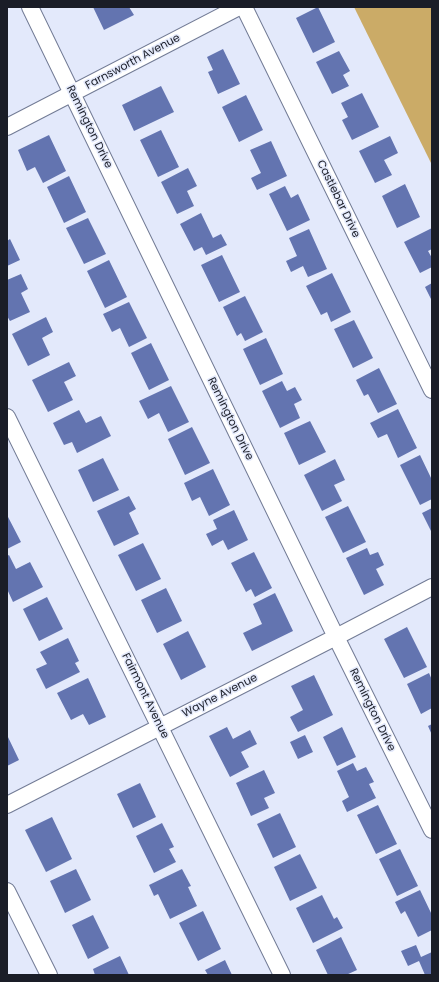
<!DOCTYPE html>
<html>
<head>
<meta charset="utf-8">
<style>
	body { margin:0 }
	#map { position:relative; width:439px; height:982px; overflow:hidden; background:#e3e9fb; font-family:Poppins,sans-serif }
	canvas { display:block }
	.frame { position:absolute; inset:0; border:8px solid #1a1d27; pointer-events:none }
</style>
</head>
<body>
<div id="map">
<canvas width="439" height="982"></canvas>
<div class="frame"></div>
</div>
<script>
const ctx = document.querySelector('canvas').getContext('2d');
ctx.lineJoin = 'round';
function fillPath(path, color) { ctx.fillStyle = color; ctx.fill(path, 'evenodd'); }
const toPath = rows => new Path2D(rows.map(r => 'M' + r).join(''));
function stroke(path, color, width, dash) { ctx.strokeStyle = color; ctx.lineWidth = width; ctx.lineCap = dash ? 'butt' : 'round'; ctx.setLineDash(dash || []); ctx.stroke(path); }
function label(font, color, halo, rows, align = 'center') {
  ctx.font = font + ' Poppins,sans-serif'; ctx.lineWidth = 3; ctx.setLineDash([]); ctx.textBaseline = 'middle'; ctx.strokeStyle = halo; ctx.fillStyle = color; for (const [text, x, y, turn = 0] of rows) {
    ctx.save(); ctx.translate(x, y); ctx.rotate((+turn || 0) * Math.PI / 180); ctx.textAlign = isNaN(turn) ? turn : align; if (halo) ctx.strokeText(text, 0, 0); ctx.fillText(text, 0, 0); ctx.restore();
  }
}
const forest = toPath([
	[354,7,432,7,432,165]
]);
const building = toPath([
	[93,7,129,7,134,15,104,30],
	[318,7,335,42,313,53,296,18],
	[223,49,240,84,218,94,208,72,213,70,207,57],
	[339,51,350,71,343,75,349,86,332,94,316,62],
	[161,86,174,112,134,131,122,105],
	[362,93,379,127,352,140,342,120,348,117,341,103],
	[246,95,263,130,239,142,222,107],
	[161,130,179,167,158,177,140,140],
	[49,135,66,171,43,183,35,167,27,171,18,150],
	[390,136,398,153,384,160,392,175,375,183,359,151],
	[271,141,287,176,257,190,251,178,261,173,250,150],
	[188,168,197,186,187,191,194,206,177,214,161,182],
	[69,176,86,212,64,223,47,187],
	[405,184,420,217,397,228,382,196],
	[285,186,291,198,298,194,310,220,287,231,269,194],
	[201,213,213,238,221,234,227,245,206,255,202,247,194,251,180,224],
	[88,218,106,254,84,264,66,228],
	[432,228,432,249,428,251,432,258,432,267,420,273,404,242],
	[309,229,327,269,308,277,303,266,291,272,286,261,297,256,289,238],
	[10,239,20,260,7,266,7,241],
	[222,255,240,292,219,302,201,265],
	[109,260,127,297,105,308,87,271],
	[332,273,351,312,331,322,327,312,321,315,306,286],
	[21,274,28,289,21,293,30,312,10,321,7,316,7,280],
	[432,283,432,301,425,287],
	[245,296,263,332,245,341,241,333,237,336,223,307],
	[129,302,147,338,129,347,120,328,112,332,103,314],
	[46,317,53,332,42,338,50,355,28,366,12,334],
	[354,320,373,358,353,368,334,329],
	[266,338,283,374,260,385,243,349],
	[151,343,169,380,149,390,131,353],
	[69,362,76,376,64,382,73,400,48,412,32,380],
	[379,368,397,404,378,413,368,394,364,396,356,380],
	[282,381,287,391,295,387,302,400,294,404,300,418,280,428,262,391],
	[171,386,189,422,168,432,159,413,148,419,139,401],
	[398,409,417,448,398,458,387,434,378,438,370,423],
	[79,410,86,423,101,416,111,436,77,453,72,442,64,445,53,423],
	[310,421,326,452,299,465,284,433],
	[192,427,210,463,185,475,168,439],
	[420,455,432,480,432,499,420,505,400,465],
	[103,458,119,490,93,502,78,470],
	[335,459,345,480,334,485,342,501,322,511,304,475],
	[213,469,230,505,209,516,200,497,192,501,184,483],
	[129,496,136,509,129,513,139,534,114,546,97,511],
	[348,506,366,542,343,553,325,517],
	[432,508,432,533,422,513],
	[234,510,248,540,228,550,223,540,212,546,206,534,217,529,213,520],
	[7,515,21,542,7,549],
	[143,543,161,579,136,591,118,555],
	[367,548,370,555,378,552,384,565,376,569,384,585,364,595,346,558],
	[254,552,272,588,255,597,251,589,246,592,231,563],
	[9,555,16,569,30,562,43,587,13,602,7,589,7,556],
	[166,588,182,621,157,633,141,600],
	[275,593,293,631,252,651,243,633,262,624,253,604],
	[47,597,63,629,39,641,23,609],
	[407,627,427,667,404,678,384,639],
	[188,631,206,667,181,680,163,644],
	[68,638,79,661,75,663,80,672,46,689,36,669,47,664,40,652],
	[429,673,432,680,432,708,421,714,407,684],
	[314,675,333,715,298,732,290,717,303,710,291,686],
	[88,678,106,717,89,725,83,714,71,720,57,693],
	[432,724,432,735,428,726],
	[227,727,233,739,250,730,257,744,241,752,249,767,230,777,209,736],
	[342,727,356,757,337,766,323,737],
	[7,735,19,760,7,766],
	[305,735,313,752,298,759,290,742],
	[353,763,357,771,366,767,374,782,369,784,376,798,347,812,342,801,349,797,337,771],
	[264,770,275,793,264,798,269,808,251,816,236,783],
	[140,783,156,817,133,828,117,794],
	[378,805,397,844,376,854,357,815],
	[280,813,296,847,273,858,257,824],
	[52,817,72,859,46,872,25,830],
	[162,823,174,847,169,849,176,862,154,873,136,836],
	[400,849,418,886,397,896,379,859],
	[300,854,317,888,290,901,274,867],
	[76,869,91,900,65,913,50,881],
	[182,869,191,886,188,887,197,906,170,919,158,894,154,896,149,885],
	[420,890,432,915,432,930,418,937,405,911,401,914,395,902],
	[322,895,334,919,337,917,343,928,313,943,296,908],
	[203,911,221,949,198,961,179,923],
	[93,915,109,948,88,959,72,925],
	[341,937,357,970,346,975,328,975,316,950],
	[416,945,421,957,432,952,432,975,425,975,419,961,408,966,401,951],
	[120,956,129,975,95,975,93,969],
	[225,960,232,975,208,975,205,970]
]);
const minor = toPath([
	[30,7,336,637,432,830],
	[244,7,432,390],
	[7,127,239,7],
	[7,417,282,975],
	[7,805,336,637,432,587],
	[7,891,49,975]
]);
const streetNames = [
	["Farnsworth Avenue",133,62,-28],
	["Remington Drive",89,127,64],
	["Castlebar Drive",338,199,64],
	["Remington Drive",230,419,64],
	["Fairmont Avenue",145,696,64],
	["Wayne Avenue",220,696,-27],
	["Remington Drive",372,710,64]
];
fillPath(forest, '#cbab67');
fillPath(building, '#6374b0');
stroke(minor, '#727b95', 18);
stroke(minor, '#fff', 16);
label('11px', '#1a1d27', '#e3e9fb', streetNames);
</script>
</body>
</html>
